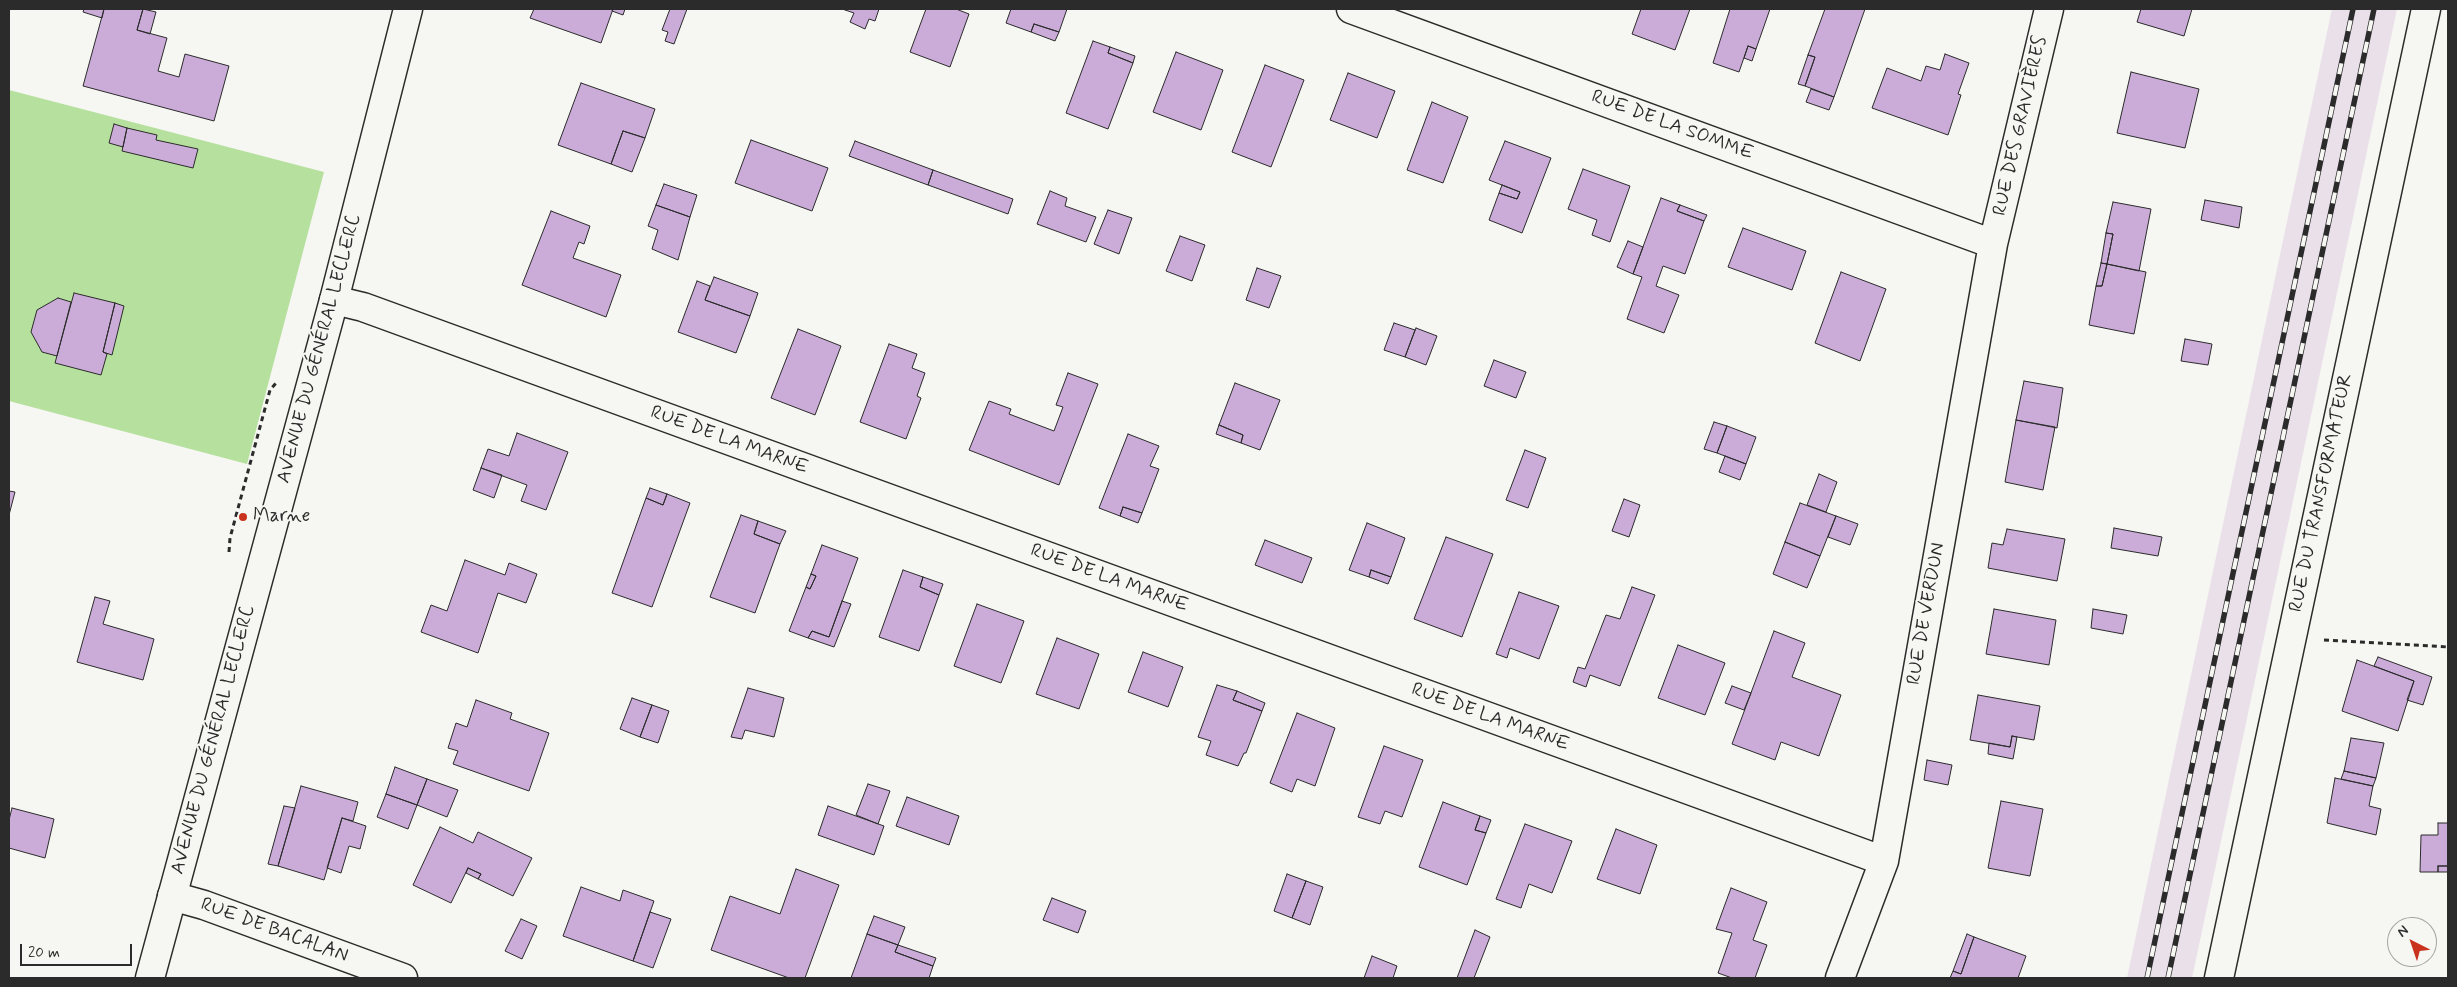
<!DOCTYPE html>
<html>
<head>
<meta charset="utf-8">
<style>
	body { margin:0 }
	#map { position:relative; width:2457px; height:987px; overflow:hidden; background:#f6f6f2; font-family:Mynerve,sans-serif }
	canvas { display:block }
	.frame { position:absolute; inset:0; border:10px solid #2b2b2b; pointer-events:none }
	.north { position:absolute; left:2387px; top:917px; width:50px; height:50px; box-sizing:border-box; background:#f6f6f2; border:1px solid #a5a5a2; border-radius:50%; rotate:319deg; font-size:14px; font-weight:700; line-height:20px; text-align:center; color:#2b2b2b }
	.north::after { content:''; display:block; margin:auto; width:18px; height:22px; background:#c8321e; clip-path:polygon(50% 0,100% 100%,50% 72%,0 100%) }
	.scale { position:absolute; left:20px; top:944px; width:112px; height:22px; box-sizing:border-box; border:2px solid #2b2b2b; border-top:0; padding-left:6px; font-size:15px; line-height:18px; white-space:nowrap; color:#2b2b2b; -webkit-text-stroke:4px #f6f6f2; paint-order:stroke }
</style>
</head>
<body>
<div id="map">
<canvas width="2457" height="987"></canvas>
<div class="frame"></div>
<div class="north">N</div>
<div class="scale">20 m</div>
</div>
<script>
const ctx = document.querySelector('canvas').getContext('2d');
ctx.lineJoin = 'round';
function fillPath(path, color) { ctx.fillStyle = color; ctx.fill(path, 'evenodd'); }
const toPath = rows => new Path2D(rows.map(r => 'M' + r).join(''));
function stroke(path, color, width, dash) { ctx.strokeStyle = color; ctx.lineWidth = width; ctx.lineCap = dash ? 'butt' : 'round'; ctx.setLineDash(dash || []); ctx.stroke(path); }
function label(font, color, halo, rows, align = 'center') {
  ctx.font = font + ' Mynerve,sans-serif'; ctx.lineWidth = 4; ctx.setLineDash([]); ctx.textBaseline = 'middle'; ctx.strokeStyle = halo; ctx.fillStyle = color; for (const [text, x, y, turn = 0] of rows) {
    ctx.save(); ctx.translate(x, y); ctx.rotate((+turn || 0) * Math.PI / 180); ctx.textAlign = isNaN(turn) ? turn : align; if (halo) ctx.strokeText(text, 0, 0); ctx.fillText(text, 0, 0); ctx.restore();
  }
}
const built = toPath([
	[2332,9,2397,9,2192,978,2127,978]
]);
const green = toPath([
	[9,90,324,172,247,464,9,401]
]);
const building = toPath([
	[84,9,104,9,102,18,83,12,84,9],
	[104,9,143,9,137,30,167,38,158,71,179,77,185,54,229,66,214,121,83,86,104,9],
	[143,9,156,12,150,34,137,30,143,9],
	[534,9,613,9,601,43,530,18,534,9],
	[613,9,625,9,623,15,612,11,613,9],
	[670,9,687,9,674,44,665,41,668,32,662,30,670,9],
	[842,9,879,9,875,21,869,19,865,29,850,22,854,13,842,9],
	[926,9,956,9,969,14,950,67,910,52,926,9],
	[1011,9,1067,9,1059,32,1034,24,1031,32,1006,23,1011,9],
	[1641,9,1690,9,1675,50,1632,34,1641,9],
	[1730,9,1770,9,1756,49,1748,46,1739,72,1713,63,1730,9],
	[1825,9,1865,9,1834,97,1805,86,1815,57,1808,55,1825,9],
	[2141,9,2192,9,2184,36,2137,22,2141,9],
	[1034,24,1059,32,1055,41,1031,32,1034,24],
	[1093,41,1110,47,1108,53,1133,63,1108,129,1066,113,1093,41],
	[1748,46,1756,49,1752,61,1744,58,1748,46],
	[1110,47,1135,56,1133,63,1108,53,1110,47],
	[1176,52,1223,70,1201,130,1153,112,1176,52],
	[1945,54,1969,63,1958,94,1961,95,1948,135,1872,108,1887,68,1921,81,1926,66,1940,70,1945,54],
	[1808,55,1815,57,1805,86,1798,84,1808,55],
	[1265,65,1304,80,1271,167,1232,152,1265,65],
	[2131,72,2199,89,2185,148,2117,133,2131,72],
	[1348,73,1395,91,1377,138,1330,120,1348,73],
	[581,83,655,109,645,138,623,131,611,164,558,145,581,83],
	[1811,89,1834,97,1829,110,1806,102,1811,89],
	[1432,102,1468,117,1443,183,1407,170,1432,102],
	[114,124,127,128,123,147,109,143,114,124],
	[127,128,157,135,156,140,198,149,193,168,122,151,127,128],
	[623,131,645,138,632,172,611,164,623,131],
	[751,140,828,168,812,211,735,183,751,140],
	[855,141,933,170,928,185,849,156,855,141],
	[1505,141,1551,158,1522,233,1489,220,1499,193,1517,199,1520,192,1489,180,1505,141],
	[1583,169,1630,186,1610,242,1592,235,1597,220,1568,209,1583,169],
	[933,170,1013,199,1008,214,928,185,933,170],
	[664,184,697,195,690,217,656,205,664,184],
	[1502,185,1520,192,1517,199,1499,193,1502,185],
	[1050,191,1067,198,1065,206,1096,217,1086,242,1037,224,1050,191],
	[1661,198,1680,205,1677,211,1704,221,1685,274,1663,266,1656,286,1679,295,1664,333,1627,319,1642,277,1633,274,1661,198],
	[2205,200,2242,207,2239,228,2201,220,2205,200],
	[2113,202,2151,209,2139,271,2107,264,2113,234,2106,233,2113,202],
	[656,205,690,217,678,260,652,249,658,230,648,226,656,205],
	[1680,205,1707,215,1704,221,1677,211,1680,205],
	[1108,210,1132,218,1119,254,1094,244,1108,210],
	[551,211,590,226,584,244,579,242,573,258,621,275,606,317,522,285,551,211],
	[1743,228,1806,251,1792,290,1728,267,1743,228],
	[2106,233,2113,234,2107,264,2101,263,2106,233],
	[1180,236,1205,245,1192,281,1166,271,1180,236],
	[1628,241,1643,247,1633,274,1617,267,1628,241],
	[2101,263,2107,264,2102,286,2096,286,2101,263],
	[2107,264,2146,272,2134,334,2089,325,2096,286,2102,286,2107,264],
	[1257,268,1281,276,1269,308,1246,300,1257,268],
	[1841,272,1886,289,1860,361,1815,343,1841,272],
	[714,277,758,293,750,316,705,300,714,277],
	[697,281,710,286,705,300,750,316,736,353,678,332,697,281],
	[74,293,115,303,103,352,107,354,101,375,55,363,74,293],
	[58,298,71,302,57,356,42,352,31,332,37,310,58,298],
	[115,303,124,306,112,355,103,352,115,303],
	[1394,323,1415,330,1405,357,1384,350,1394,323],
	[1416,328,1437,336,1426,365,1405,357,1416,328],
	[798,329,841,346,815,415,771,398,798,329],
	[2185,339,2212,344,2208,365,2181,361,2185,339],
	[889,344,917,354,912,368,925,373,917,396,921,398,906,439,860,422,889,344],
	[1494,360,1526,372,1516,398,1484,386,1494,360],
	[1068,373,1098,384,1059,485,969,450,989,401,1011,409,1009,414,1054,431,1063,407,1056,405,1068,373],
	[2024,381,2063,388,2057,428,2016,420,2024,381],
	[1235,383,1280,400,1260,450,1241,443,1243,435,1219,425,1235,383],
	[2016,420,2055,427,2043,490,2005,482,2016,420],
	[1714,422,1727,426,1717,453,1704,449,1714,422],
	[1219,425,1243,435,1241,443,1216,434,1219,425],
	[1727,426,1756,437,1746,464,1717,453,1727,426],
	[517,433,568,452,546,510,521,501,527,485,481,468,488,449,509,456,517,433],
	[1128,434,1159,446,1150,466,1159,469,1142,513,1123,507,1120,516,1099,508,1128,434],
	[1525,450,1546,458,1528,508,1506,500,1525,450],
	[1725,456,1746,464,1740,480,1719,472,1725,456],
	[481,468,502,475,494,498,473,490,481,468],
	[1819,474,1837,482,1826,512,1807,505,1819,474],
	[650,488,667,494,663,505,646,498,650,488],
	[9,491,15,492,9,515,9,491],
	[667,494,690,503,652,607,612,593,646,498,663,505,667,494],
	[1624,499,1640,505,1629,537,1612,531,1624,499],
	[1800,503,1836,516,1820,556,1785,542,1800,503],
	[1123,507,1142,513,1138,523,1120,516,1123,507],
	[741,515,758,521,754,534,780,544,755,613,710,597,741,515],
	[1836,516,1858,524,1850,545,1828,537,1836,516],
	[758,521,786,531,780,544,754,534,758,521],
	[1367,523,1405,538,1391,577,1371,570,1369,577,1349,570,1367,523],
	[2114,528,2162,537,2158,556,2111,548,2114,528],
	[2007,529,2065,539,2057,581,1988,568,1992,543,2003,545,2007,529],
	[1446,537,1493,554,1462,637,1414,619,1446,537],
	[1265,540,1312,558,1302,583,1255,565,1265,540],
	[1785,542,1820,556,1807,588,1773,574,1785,542],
	[822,545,858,558,829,637,812,631,808,638,789,631,806,587,810,589,816,576,811,574,822,545],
	[465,560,505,575,509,563,537,574,526,603,498,593,478,653,421,632,431,605,447,611,465,560],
	[903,570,923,577,920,587,939,595,919,651,879,637,903,570],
	[1371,570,1391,577,1388,584,1369,577,1371,570],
	[811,574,816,576,810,589,806,587,811,574],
	[923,577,943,584,939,595,920,587,923,577],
	[1632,587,1655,595,1620,686,1590,675,1586,687,1573,682,1578,667,1585,669,1606,615,1620,619,1632,587],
	[1519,592,1559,606,1539,659,1510,648,1507,658,1496,654,1519,592],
	[95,597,110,601,103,624,154,639,143,680,77,662,95,597],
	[842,601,851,604,834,647,808,638,812,631,829,637,842,601],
	[977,604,1024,621,1001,683,954,666,977,604],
	[1994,609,2056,620,2049,665,1986,654,1994,609],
	[2093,609,2127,615,2123,634,2091,628,2093,609],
	[1774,631,1805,643,1792,677,1841,695,1819,756,1781,742,1775,760,1732,744,1774,631],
	[1057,638,1099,654,1079,709,1036,694,1057,638],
	[1678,645,1725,663,1705,715,1658,698,1678,645],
	[1143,652,1183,667,1168,707,1128,692,1143,652],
	[2378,657,2432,677,2423,705,2407,700,2414,681,2374,666,2378,657],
	[2357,660,2414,681,2398,731,2342,711,2357,660],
	[1217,685,1237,691,1233,700,1262,711,1246,753,1244,753,1238,766,1206,755,1211,741,1198,737,1217,685],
	[1732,686,1751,693,1744,710,1725,703,1732,686],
	[748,688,784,698,774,737,745,730,742,739,731,737,748,688],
	[1237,691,1265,703,1262,711,1233,700,1237,691],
	[1978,695,2040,706,2034,740,2012,736,2010,747,1970,740,1978,695],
	[632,698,652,705,640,737,620,729,632,698],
	[476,700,512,713,510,719,549,733,529,791,453,764,458,751,448,748,456,723,467,727,476,700],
	[652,705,669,711,658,743,640,737,652,705],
	[1297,713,1335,728,1315,786,1297,779,1292,792,1270,783,1297,713],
	[2012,736,2017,737,2013,759,1988,754,1989,743,2010,747,2012,736],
	[2351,738,2384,743,2376,778,2344,771,2351,738],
	[1384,746,1423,760,1402,817,1385,811,1380,824,1358,817,1384,746],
	[1927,760,1952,765,1948,785,1924,780,1927,760],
	[395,767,427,779,417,805,386,794,395,767],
	[2344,771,2376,778,2373,786,2341,779,2344,771],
	[2335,778,2373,786,2369,806,2381,809,2376,835,2327,823,2335,778],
	[427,779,458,790,447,817,417,805,427,779],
	[868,784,890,791,878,824,856,815,868,784],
	[301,786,358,802,353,821,342,818,324,880,278,866,301,786],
	[386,794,417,805,408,829,377,817,386,794],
	[907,797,959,816,949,845,896,826,907,797],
	[2001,801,2043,809,2030,876,1988,868,2001,801],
	[1443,802,1480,816,1475,830,1486,833,1467,885,1419,867,1443,802],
	[284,806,295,808,278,866,268,864,284,806],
	[828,806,884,826,874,855,818,835,828,806],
	[12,808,54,819,45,858,9,848,9,820,12,808],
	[1480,816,1491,820,1486,833,1475,830,1480,816],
	[342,818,366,826,360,849,349,846,341,873,327,868,342,818],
	[2438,823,2448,823,2448,866,2438,866,2438,872,2420,872,2421,835,2438,835,2438,823],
	[1525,824,1572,841,1552,893,1529,884,1521,908,1496,899,1525,824],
	[440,827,473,843,478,832,532,858,513,896,478,879,481,874,468,868,451,903,413,885,440,827],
	[1616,829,1657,845,1640,894,1597,879,1616,829],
	[2438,866,2448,866,2448,872,2438,872,2438,866],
	[468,868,481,874,478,879,466,873,468,868],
	[796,869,839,885,805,978,789,978,711,950,730,896,780,914,796,869],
	[1287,874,1306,881,1292,918,1274,911,1287,874],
	[1306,881,1323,887,1310,925,1292,918,1306,881],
	[581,887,620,901,623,890,654,901,633,961,563,936,581,887],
	[1731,888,1767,902,1753,940,1767,945,1755,978,1732,978,1718,973,1732,933,1716,929,1731,888],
	[1052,898,1086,911,1078,933,1043,920,1052,898],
	[650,912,671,919,653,968,633,961,650,912],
	[874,916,905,927,898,945,867,934,874,916],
	[521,919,537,926,522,959,505,951,521,919],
	[1475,930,1490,937,1474,978,1457,978,1475,930],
	[867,934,898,945,895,952,933,966,929,978,851,978,867,934],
	[1967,934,1974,937,1961,974,1953,971,1967,934],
	[1974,937,2026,956,2018,978,1950,978,1953,971,1961,974,1974,937],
	[898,945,936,958,933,966,895,952,898,945],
	[1372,956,1397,966,1393,978,1364,978,1372,956]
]);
const path = toPath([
	[229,552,230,538,270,390,276,383],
	[2324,640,2448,647]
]);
const minor = toPath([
	[1351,9,1993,244],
	[334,300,363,307,1884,861],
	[172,896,204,905,403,978],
	[1840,978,1884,861,1993,244,2049,9],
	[2219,978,2426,9]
]);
const primary = toPath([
	[150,978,334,300,408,9]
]);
const rail = toPath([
	[2147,978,2353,9],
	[2168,978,2374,9]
]);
const markers = [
	[243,517,5,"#c8321e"]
];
const streetNames = [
	["RUE DE LA SOMME",1672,126,20],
	["RUE DES GRAVIÈRES",2021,126,-77],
	["AVENUE DU GÉNÉRAL LECLERC",320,349,-75],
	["RUE DE LA MARNE",729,441,20],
	["RUE DU TRANSFORMATEUR",2322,493,-78],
	["RUE DE LA MARNE",1109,579,20],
	["RUE DE VERDUN",1927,614,-80],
	["RUE DE LA MARNE",1490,718,20],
	["AVENUE DU GÉNÉRAL LECLERC",214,740,-75],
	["RUE DE BACALAN",274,931,20]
];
const poiNames = [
	["Marne",253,517]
];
fillPath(built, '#e9e0ea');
fillPath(green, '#b6e09d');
fillPath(building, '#cbacd9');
stroke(building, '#2b2b2b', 1);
stroke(minor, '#2b2b2b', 31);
stroke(primary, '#2b2b2b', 31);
stroke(path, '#2b2b2b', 3, [5, 4]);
stroke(minor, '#f6f6f2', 28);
stroke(primary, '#f6f6f2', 28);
stroke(rail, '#2b2b2b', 5.5);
stroke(rail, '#f6f6f2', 4, [11]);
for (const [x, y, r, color] of markers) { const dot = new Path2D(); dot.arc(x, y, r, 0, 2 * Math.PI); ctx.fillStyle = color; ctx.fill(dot); stroke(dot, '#f6f6f2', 2); }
label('19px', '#2b2b2b', '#f6f6f2', streetNames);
label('19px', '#2b2b2b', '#f6f6f2', poiNames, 'left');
</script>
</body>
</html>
